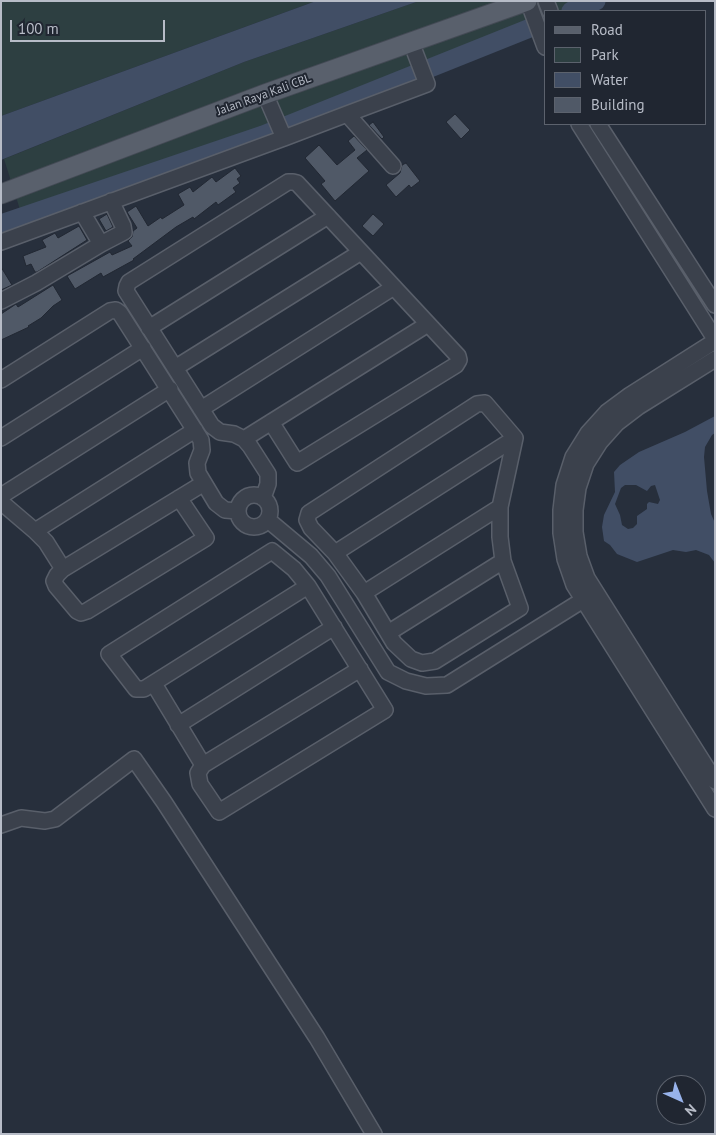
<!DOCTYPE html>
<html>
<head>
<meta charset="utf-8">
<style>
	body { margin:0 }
	#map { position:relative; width:716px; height:1135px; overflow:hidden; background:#272f3c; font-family:"PT Sans",sans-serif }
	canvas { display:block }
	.frame { position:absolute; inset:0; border:2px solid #b7bcc7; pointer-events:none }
	.legend { position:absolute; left:544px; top:10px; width:162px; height:115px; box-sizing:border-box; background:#202631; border:1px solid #5c626d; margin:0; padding:6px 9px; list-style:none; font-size:15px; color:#b7bcc7 }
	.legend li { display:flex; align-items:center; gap:10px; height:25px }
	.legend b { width:25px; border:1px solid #5c626d }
	.north { position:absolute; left:656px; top:1075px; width:50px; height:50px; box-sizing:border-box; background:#202631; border:1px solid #5c626d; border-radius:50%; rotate:136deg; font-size:14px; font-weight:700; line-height:20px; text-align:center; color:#b7bcc7 }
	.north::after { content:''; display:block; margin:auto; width:18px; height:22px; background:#98b3eb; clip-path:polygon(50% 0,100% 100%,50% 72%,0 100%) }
	.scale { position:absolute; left:10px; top:20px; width:155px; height:22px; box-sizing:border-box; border:2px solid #b7bcc7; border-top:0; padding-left:6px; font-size:15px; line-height:18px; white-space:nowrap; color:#b7bcc7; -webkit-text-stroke:4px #202631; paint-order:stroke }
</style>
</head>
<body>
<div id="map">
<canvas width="716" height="1135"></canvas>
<div class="frame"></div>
<ul class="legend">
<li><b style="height:6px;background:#59606c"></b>Road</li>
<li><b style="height:14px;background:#2d3f41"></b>Park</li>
<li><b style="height:14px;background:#414e65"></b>Water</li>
<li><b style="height:14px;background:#505967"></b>Building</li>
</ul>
<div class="north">N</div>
<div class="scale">100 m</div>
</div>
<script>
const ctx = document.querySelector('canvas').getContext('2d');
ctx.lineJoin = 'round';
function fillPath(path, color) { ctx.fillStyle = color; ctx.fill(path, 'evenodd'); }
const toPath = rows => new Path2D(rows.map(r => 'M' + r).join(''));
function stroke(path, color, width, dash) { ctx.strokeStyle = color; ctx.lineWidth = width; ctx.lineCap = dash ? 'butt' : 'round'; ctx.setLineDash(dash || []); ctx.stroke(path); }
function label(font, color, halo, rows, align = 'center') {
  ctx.font = font + ' "PT Sans",sans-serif'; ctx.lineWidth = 4; ctx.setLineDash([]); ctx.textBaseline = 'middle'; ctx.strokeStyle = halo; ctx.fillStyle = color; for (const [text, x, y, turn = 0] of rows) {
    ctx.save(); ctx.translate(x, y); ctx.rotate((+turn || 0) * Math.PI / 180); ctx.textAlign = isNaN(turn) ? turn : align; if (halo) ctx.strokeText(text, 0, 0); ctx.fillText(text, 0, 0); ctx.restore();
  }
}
const green = toPath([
	[1,1,316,1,1,116],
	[419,1,603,1,576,11,545,11,545,23,22,216,4,159,244,62]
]);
const water = toPath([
	[316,1,419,1,244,62,1,160,1,116],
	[715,416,715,433,712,435,705,447,704,457,707,491,711,514,715,523,715,563,709,555,696,550,686,552,673,550,637,562,617,554,610,545,604,541,602,527,604,515,615,492,614,472,620,465,639,452,685,432],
	[625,485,636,485,647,491,651,486,655,485,660,500,658,504,649,502,647,504,647,509,637,516,637,524,633,528,628,529,622,525,620,515,615,504,621,488]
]);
const river = toPath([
	[571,11,596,1],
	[1,224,263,135,545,22]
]);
const building = toPath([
	[455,114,470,130,461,139,446,122,455,114],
	[373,122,384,137,382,139,369,125,373,122],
	[354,136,367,150,357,158,369,171,335,201,321,184,325,181,305,158,319,145,337,165,355,150,348,141,354,136],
	[406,163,420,181,411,188,409,185,396,197,386,185,400,173,402,165,406,163],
	[235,168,241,176,237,179,240,183,233,188,236,192,218,205,216,202,194,219,193,217,176,227,133,259,134,260,103,277,101,273,75,289,67,276,110,252,112,255,132,246,128,241,132,237,133,231,137,228,127,212,136,206,148,226,161,217,162,219,184,205,178,194,190,187,193,192,212,177,216,182,235,168],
	[107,214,113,227,106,231,99,219,107,214],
	[373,214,384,224,373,236,362,226,373,214],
	[79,226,87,240,37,272,35,272,31,264,26,266,23,256,46,247,42,240,55,233,58,238,79,226],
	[1,267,12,285,1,290,1,267],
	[53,285,62,300,53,306,41,318,28,326,29,327,1,340,1,314,16,304,18,307,53,285]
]);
const minor = toPath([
	[528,1,545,47],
	[546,1,550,11],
	[347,114,427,84,411,42],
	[579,124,715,339],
	[598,124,715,305],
	[284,138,347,114,393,166],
	[1,242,284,138,265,94],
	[101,244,124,232,123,226,111,201],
	[1,301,36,283,101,244,82,212],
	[149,328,328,216],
	[715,341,630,395,607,412,588,433,573,457,564,485,561,510,561,533,565,559,574,585,715,809],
	[715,359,638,407,617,423,600,442,586,464,578,488,575,510,575,532,579,556,587,578,715,781],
	[175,368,361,252],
	[1,380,110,311,116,310,120,313,201,440,202,450,197,463,198,473,216,503,225,510,238,511],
	[485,403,515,438,500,507,500,537,503,561,520,608,435,661,422,663,411,659,394,643,364,593,335,553,311,528,307,520,309,513,477,404,485,403],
	[201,409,394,287],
	[1,438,143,348],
	[244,439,428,324],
	'238 511a16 16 0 1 1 32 0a16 16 0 1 1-32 0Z',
	[1,496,170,389],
	[263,498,268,484,268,474,250,446,244,439,234,434,220,432,212,426,126,291,127,286,129,282,288,182,293,182,297,183,458,356,459,360,456,365,297,463,271,422],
	[1,502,35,531,46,542,63,569,57,575,54,581,56,586,77,611,81,613,87,611,206,538,179,498],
	[268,520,311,556,328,576,388,672,406,681,426,686,447,685,591,595],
	[35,531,195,430],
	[335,553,515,438],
	[63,569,204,483],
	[364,593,500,507],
	[388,633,503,561],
	[154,684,203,765,198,773,200,784,219,812,385,710,308,586,294,569,272,551,109,654,136,689,144,689,308,586],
	[178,725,334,627],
	[203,765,360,669],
	[1,825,21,818,45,821,55,819,134,759,164,802,317,1038,374,1134]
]);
const major = toPath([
	[1,194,265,94,527,1]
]);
const streetNames = [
	["Jalan Raya Kali CBL",264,95,-20]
];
fillPath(green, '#2d3f41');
fillPath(water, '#414e65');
stroke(river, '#414e65', 19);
fillPath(building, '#505967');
stroke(building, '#222833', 1);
stroke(minor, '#595f6a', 18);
stroke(major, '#444a55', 21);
stroke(minor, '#3b414c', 15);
stroke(major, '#59606c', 19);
label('12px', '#b7bcc7', '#202631', streetNames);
</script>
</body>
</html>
